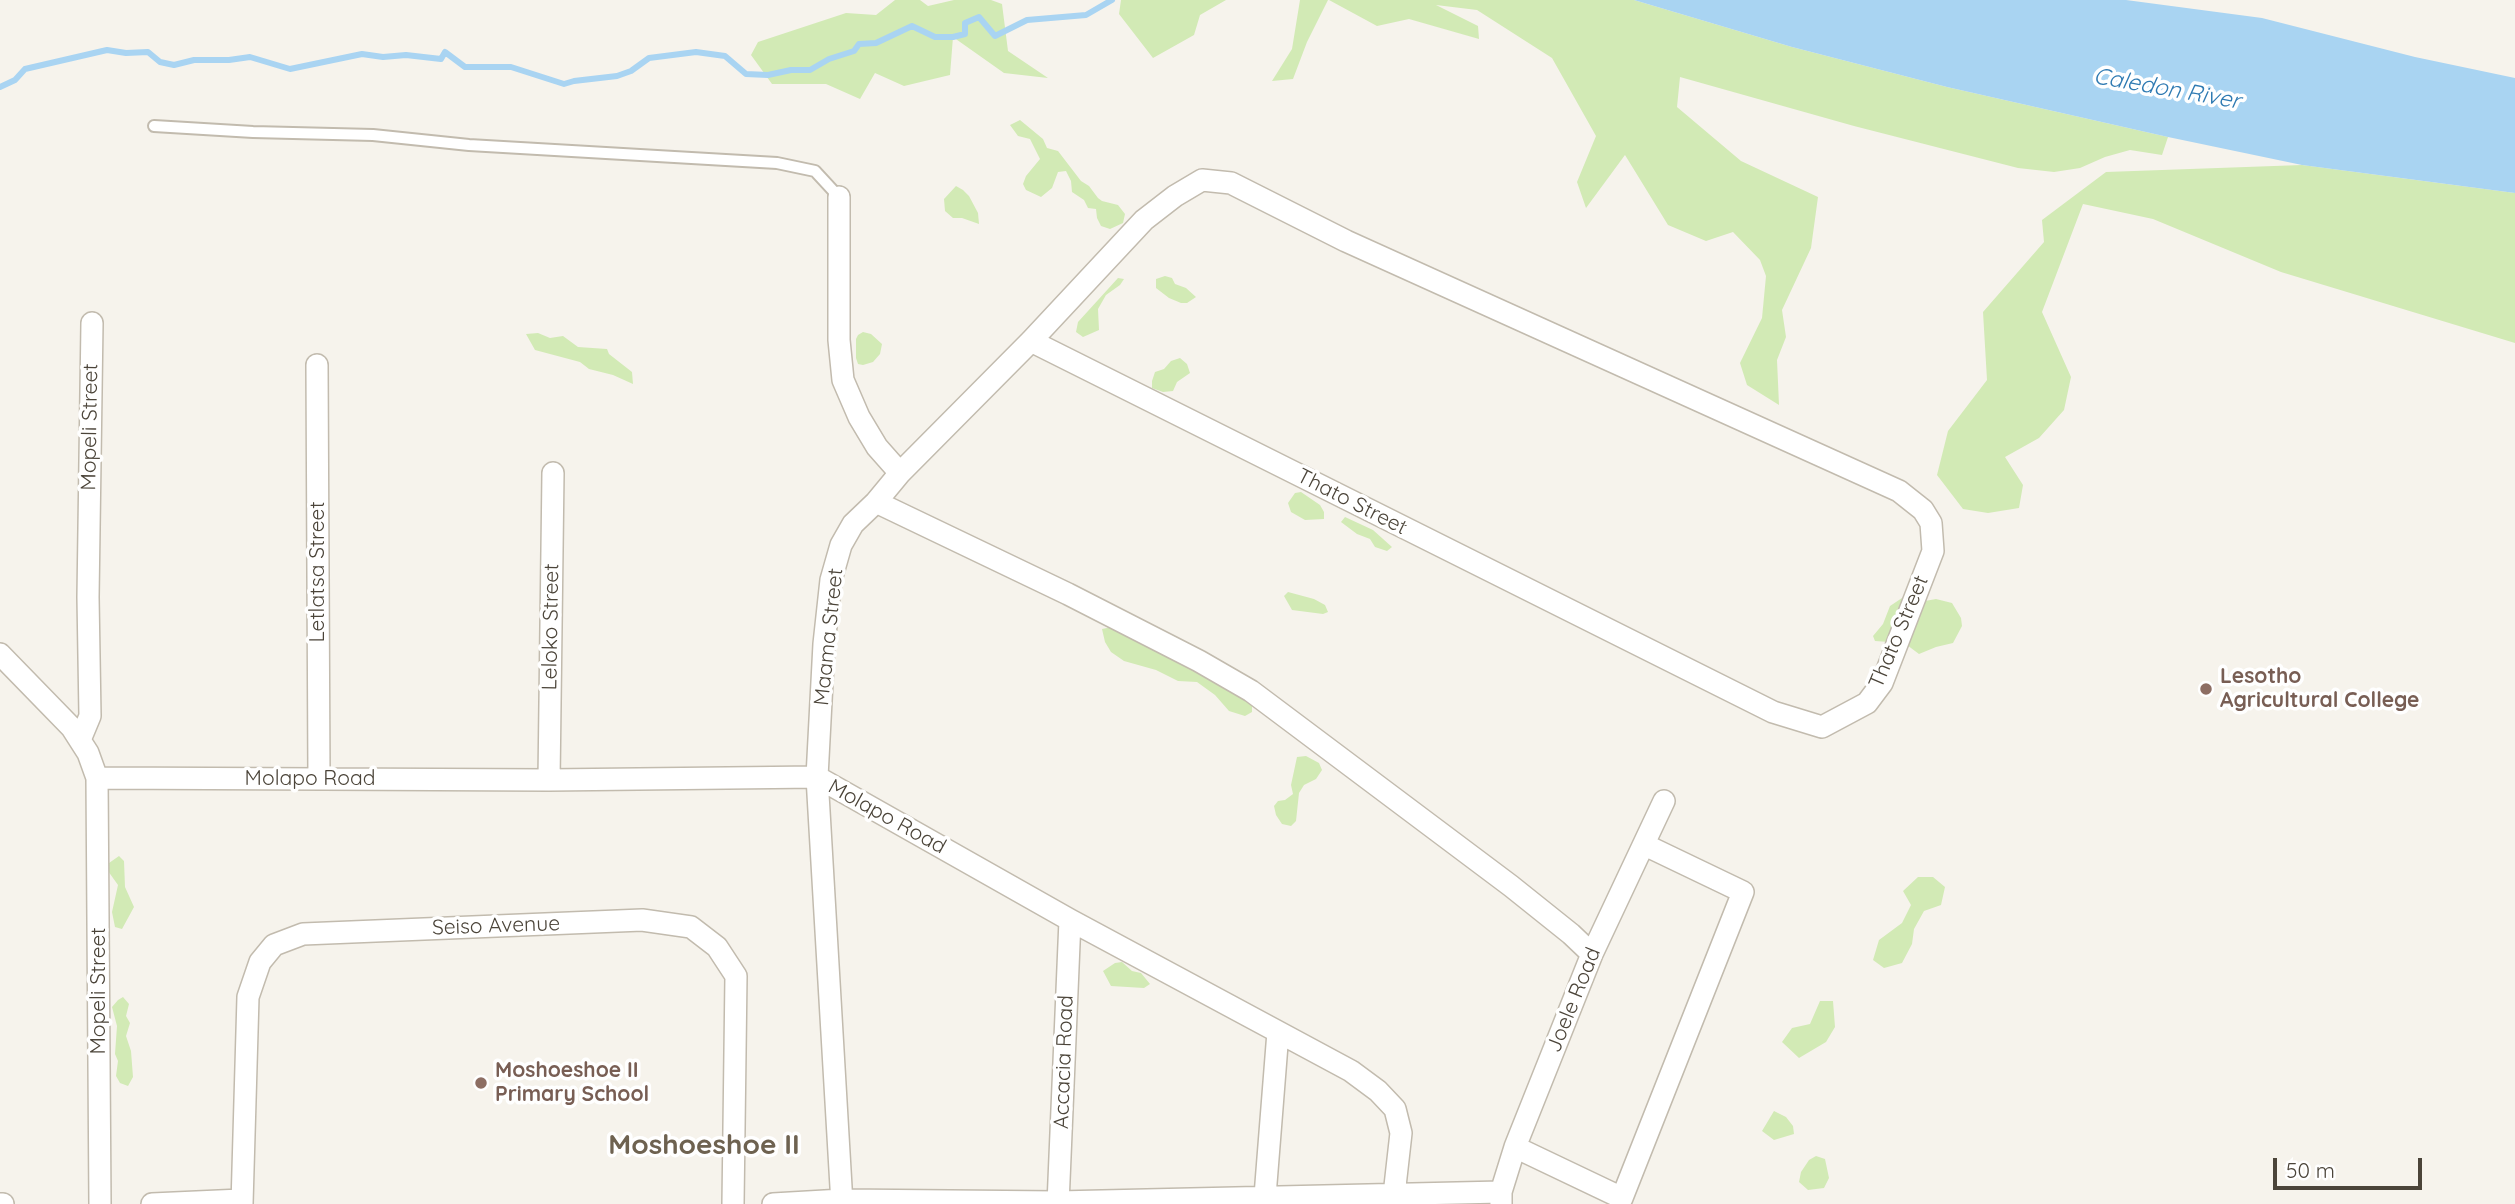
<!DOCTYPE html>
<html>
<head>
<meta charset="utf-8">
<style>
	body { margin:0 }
	#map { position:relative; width:2515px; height:1204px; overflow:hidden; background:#f6f3ec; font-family:Quicksand,sans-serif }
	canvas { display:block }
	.scale { position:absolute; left:2273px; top:1158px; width:149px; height:32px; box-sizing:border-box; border:4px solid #4b4439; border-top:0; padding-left:9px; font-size:21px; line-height:24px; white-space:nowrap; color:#4b4439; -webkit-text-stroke:5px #fff; paint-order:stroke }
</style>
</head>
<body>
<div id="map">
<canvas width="2515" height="1204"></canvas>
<div class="scale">50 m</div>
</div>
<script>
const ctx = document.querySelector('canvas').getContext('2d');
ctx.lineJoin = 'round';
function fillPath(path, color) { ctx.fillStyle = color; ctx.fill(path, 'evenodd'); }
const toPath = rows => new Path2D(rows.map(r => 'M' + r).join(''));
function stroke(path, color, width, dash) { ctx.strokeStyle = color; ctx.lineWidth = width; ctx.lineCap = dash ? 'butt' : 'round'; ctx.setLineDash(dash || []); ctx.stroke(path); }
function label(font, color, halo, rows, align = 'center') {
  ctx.font = font + ' Quicksand,sans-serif'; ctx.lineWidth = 7; ctx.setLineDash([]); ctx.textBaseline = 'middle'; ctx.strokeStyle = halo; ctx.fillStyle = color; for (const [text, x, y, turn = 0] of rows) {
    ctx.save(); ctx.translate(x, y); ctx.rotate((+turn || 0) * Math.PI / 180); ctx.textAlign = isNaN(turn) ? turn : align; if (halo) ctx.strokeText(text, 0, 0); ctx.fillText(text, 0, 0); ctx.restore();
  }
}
const green = toPath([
	[895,0,920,0,928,6,954,0,991,0,1002,4,1008,51,1048,78,1004,73,953,37,950,75,904,86,875,73,860,99,826,84,772,84,751,55,758,42,846,13,876,15],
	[1121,0,1226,0,1200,15,1194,35,1153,58,1119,14],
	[1300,0,1328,0,1307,42,1293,79,1272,81,1292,49],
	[1329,0,1634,0,1792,47,1947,87,2168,137,2162,155,2130,150,2105,157,2080,168,2054,172,2018,168,1854,126,1680,77,1677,107,1741,161,1818,197,1811,248,1782,310,1786,337,1777,360,1779,405,1747,385,1740,363,1762,318,1766,276,1760,260,1733,232,1706,241,1668,225,1625,155,1586,208,1577,182,1596,136,1552,58,1477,10,1436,5,1478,26,1479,39,1409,19,1377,26],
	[1020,120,1043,139,1047,148,1058,151,1081,181,1089,186,1098,198,1102,201,1118,205,1125,214,1123,223,1110,229,1101,226,1097,218,1096,209,1088,208,1084,200,1072,192,1071,181,1066,171,1058,172,1052,188,1041,197,1026,190,1023,184,1026,176,1040,159,1030,139,1018,136,1010,125],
	[2302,165,2515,193,2515,343,2281,272,2153,219,2083,204,2042,312,2071,377,2064,410,2039,438,2005,457,2023,485,2019,508,1988,513,1963,509,1937,475,1948,431,1987,380,1983,312,2044,242,2042,220,2106,172],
	[956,186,963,190,969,196,978,213,979,224,962,218,953,218,945,211,944,199],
	[1165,276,1172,278,1175,284,1186,288,1196,297,1187,303,1181,303,1169,298,1156,288,1156,279],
	[1118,278,1124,279,1120,285,1106,295,1098,309,1099,330,1083,337,1076,332,1078,322],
	[863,332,871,334,882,344,880,354,873,362,863,365,858,364,856,358,856,339,858,335],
	[538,333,550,338,563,336,578,347,607,349,609,354,632,372,633,384,613,375,589,369,580,362,535,350,526,334],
	[1180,358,1187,364,1190,373,1177,382,1173,391,1163,392,1152,388,1152,381,1155,372,1164,369,1171,361],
	[1301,492,1320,505,1324,512,1324,519,1305,520,1291,512,1288,503,1295,493],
	[1345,517,1373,530,1392,547,1387,551,1375,547,1370,539,1357,534,1341,522],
	[1288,592,1314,599,1325,605,1328,612,1323,614,1292,610,1284,596],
	[1905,596,1889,642,1875,641,1873,636,1883,624,1890,606],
	[1936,599,1952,603,1961,618,1962,626,1953,643,1936,647,1919,654,1907,645,1925,601],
	[1112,627,1117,632,1148,642,1252,702,1252,712,1245,716,1229,711,1215,695,1197,682,1178,681,1156,670,1124,661,1111,652,1105,642,1102,629],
	[1306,756,1319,763,1322,770,1316,779,1304,785,1299,793,1296,821,1291,826,1282,824,1276,815,1274,806,1278,801,1285,800,1293,794,1291,785,1297,757],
	[119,856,124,861,125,887,134,907,122,929,115,927,112,912,118,885,108,871,109,863],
	[1918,877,1933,877,1945,887,1941,905,1924,911,1914,929,1912,944,1902,963,1884,968,1873,960,1879,940,1902,923,1911,905,1903,891],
	[1122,962,1132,971,1141,973,1150,984,1144,988,1111,986,1103,971,1115,963],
	[123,997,129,1004,126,1016,130,1023,126,1036,131,1051,133,1077,128,1086,120,1083,116,1076,118,1061,115,1054,117,1026,112,1007,118,1000],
	[1820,1001,1833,1001,1835,1027,1826,1042,1799,1058,1782,1042,1792,1028,1810,1024],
	[1774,1111,1786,1117,1793,1126,1794,1134,1774,1140,1762,1131],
	[1816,1156,1825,1159,1829,1178,1824,1188,1808,1190,1799,1182,1801,1172,1809,1160]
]);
const water = toPath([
	[1634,0,2126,0,2262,18,2415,57,2515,78,2515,193,2302,165,2168,137,1947,87,1792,47]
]);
const stream = toPath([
	[0,87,15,80,25,69,107,50,126,53,148,52,160,62,174,65,194,60,229,60,250,57,290,69,362,54,383,57,406,55,441,59,445,52,465,67,511,67,564,84,574,81,617,76,631,71,649,58,696,52,725,56,746,74,768,75,791,70,810,70,829,59,854,51,859,44,876,43,912,26,935,37,953,37,965,34,965,23,979,17,995,36,1027,20,1086,15,1112,0]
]);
const lane = toPath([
	[154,126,253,132,373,135,469,145,777,163,815,171,839,197]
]);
const street = toPath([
	[839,197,839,340,843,380,859,417,877,447,900,473],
	[317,365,319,779],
	[876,502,1068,594,1199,661,1251,691,1511,886,1571,934,1592,954],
	[0,654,72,728,88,753,97,778,100,1204],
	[80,740,90,716,88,597,92,323],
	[97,778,549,780,817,777,1070,920,1351,1071,1378,1091,1395,1109,1401,1133,1394,1195],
	[549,780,553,473],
	[1515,1147,1622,1198,1743,892,1645,845],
	[1265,1196,1278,1032],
	[0,1204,3,1204],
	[152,1204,241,1200],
	[242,1204,248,997,260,962,274,945,303,934,642,920,691,927,717,947,736,976,733,1204],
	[773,1204,842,1200,1058,1202,1501,1192],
	[842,1204,817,777,824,644,831,580,841,545,853,524,876,502,900,473,1031,341,1144,220,1175,196,1202,180,1231,183,1346,241,1899,491,1923,510,1931,523,1933,551,1882,683,1867,703,1822,727,1773,712,1031,341],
	[1058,1204,1070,920],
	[1501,1204,1501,1192,1515,1147,1592,954,1664,801]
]);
const markers = [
	[2206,689,7,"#8d6e63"],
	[481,1083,7,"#8d6e63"]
];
const streetNames = [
	["Mopeli Street",90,427,-89],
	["Thato Street",1352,502,27],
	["Letlatsa Street",318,572,-90],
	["Leloko Street",551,627,-89],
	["Thato Street",1899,632,-67],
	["Maama Street",829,637,-84],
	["Molapo Road",310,779],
	["Molapo Road",887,817,29],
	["Seiso Avenue",496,926,-2],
	["Mopeli Street",99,991,-90],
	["Joele Road",1574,1000,-68],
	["Accacia Road",1064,1062,-88]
];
const educationNames = [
	["Lesotho",2220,677],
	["Agricultural College",2220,701],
	["Moshoeshoe II",495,1071],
	["Primary School",495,1095]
];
const waterNames = [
	["Caledon River",2167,89,10]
];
const districtNames = [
	["Moshoeshoe II",704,1146]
];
fillPath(green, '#d2eab5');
fillPath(water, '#a9d4f2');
stroke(stream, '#a9d4f2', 6);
stroke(lane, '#c2bbae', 14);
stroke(street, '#c2bbae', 24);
stroke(lane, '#fff', 10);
stroke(street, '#fff', 21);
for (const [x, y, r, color] of markers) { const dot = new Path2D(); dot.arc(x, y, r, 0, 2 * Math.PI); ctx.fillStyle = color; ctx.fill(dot); stroke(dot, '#fff', 2.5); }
label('21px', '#4b4439', '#fff', streetNames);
label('bold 21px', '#785e54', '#fff', educationNames, 'left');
label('italic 23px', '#2e7ab2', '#fff', waterNames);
label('bold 28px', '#6e6250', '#fff', districtNames);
</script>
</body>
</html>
